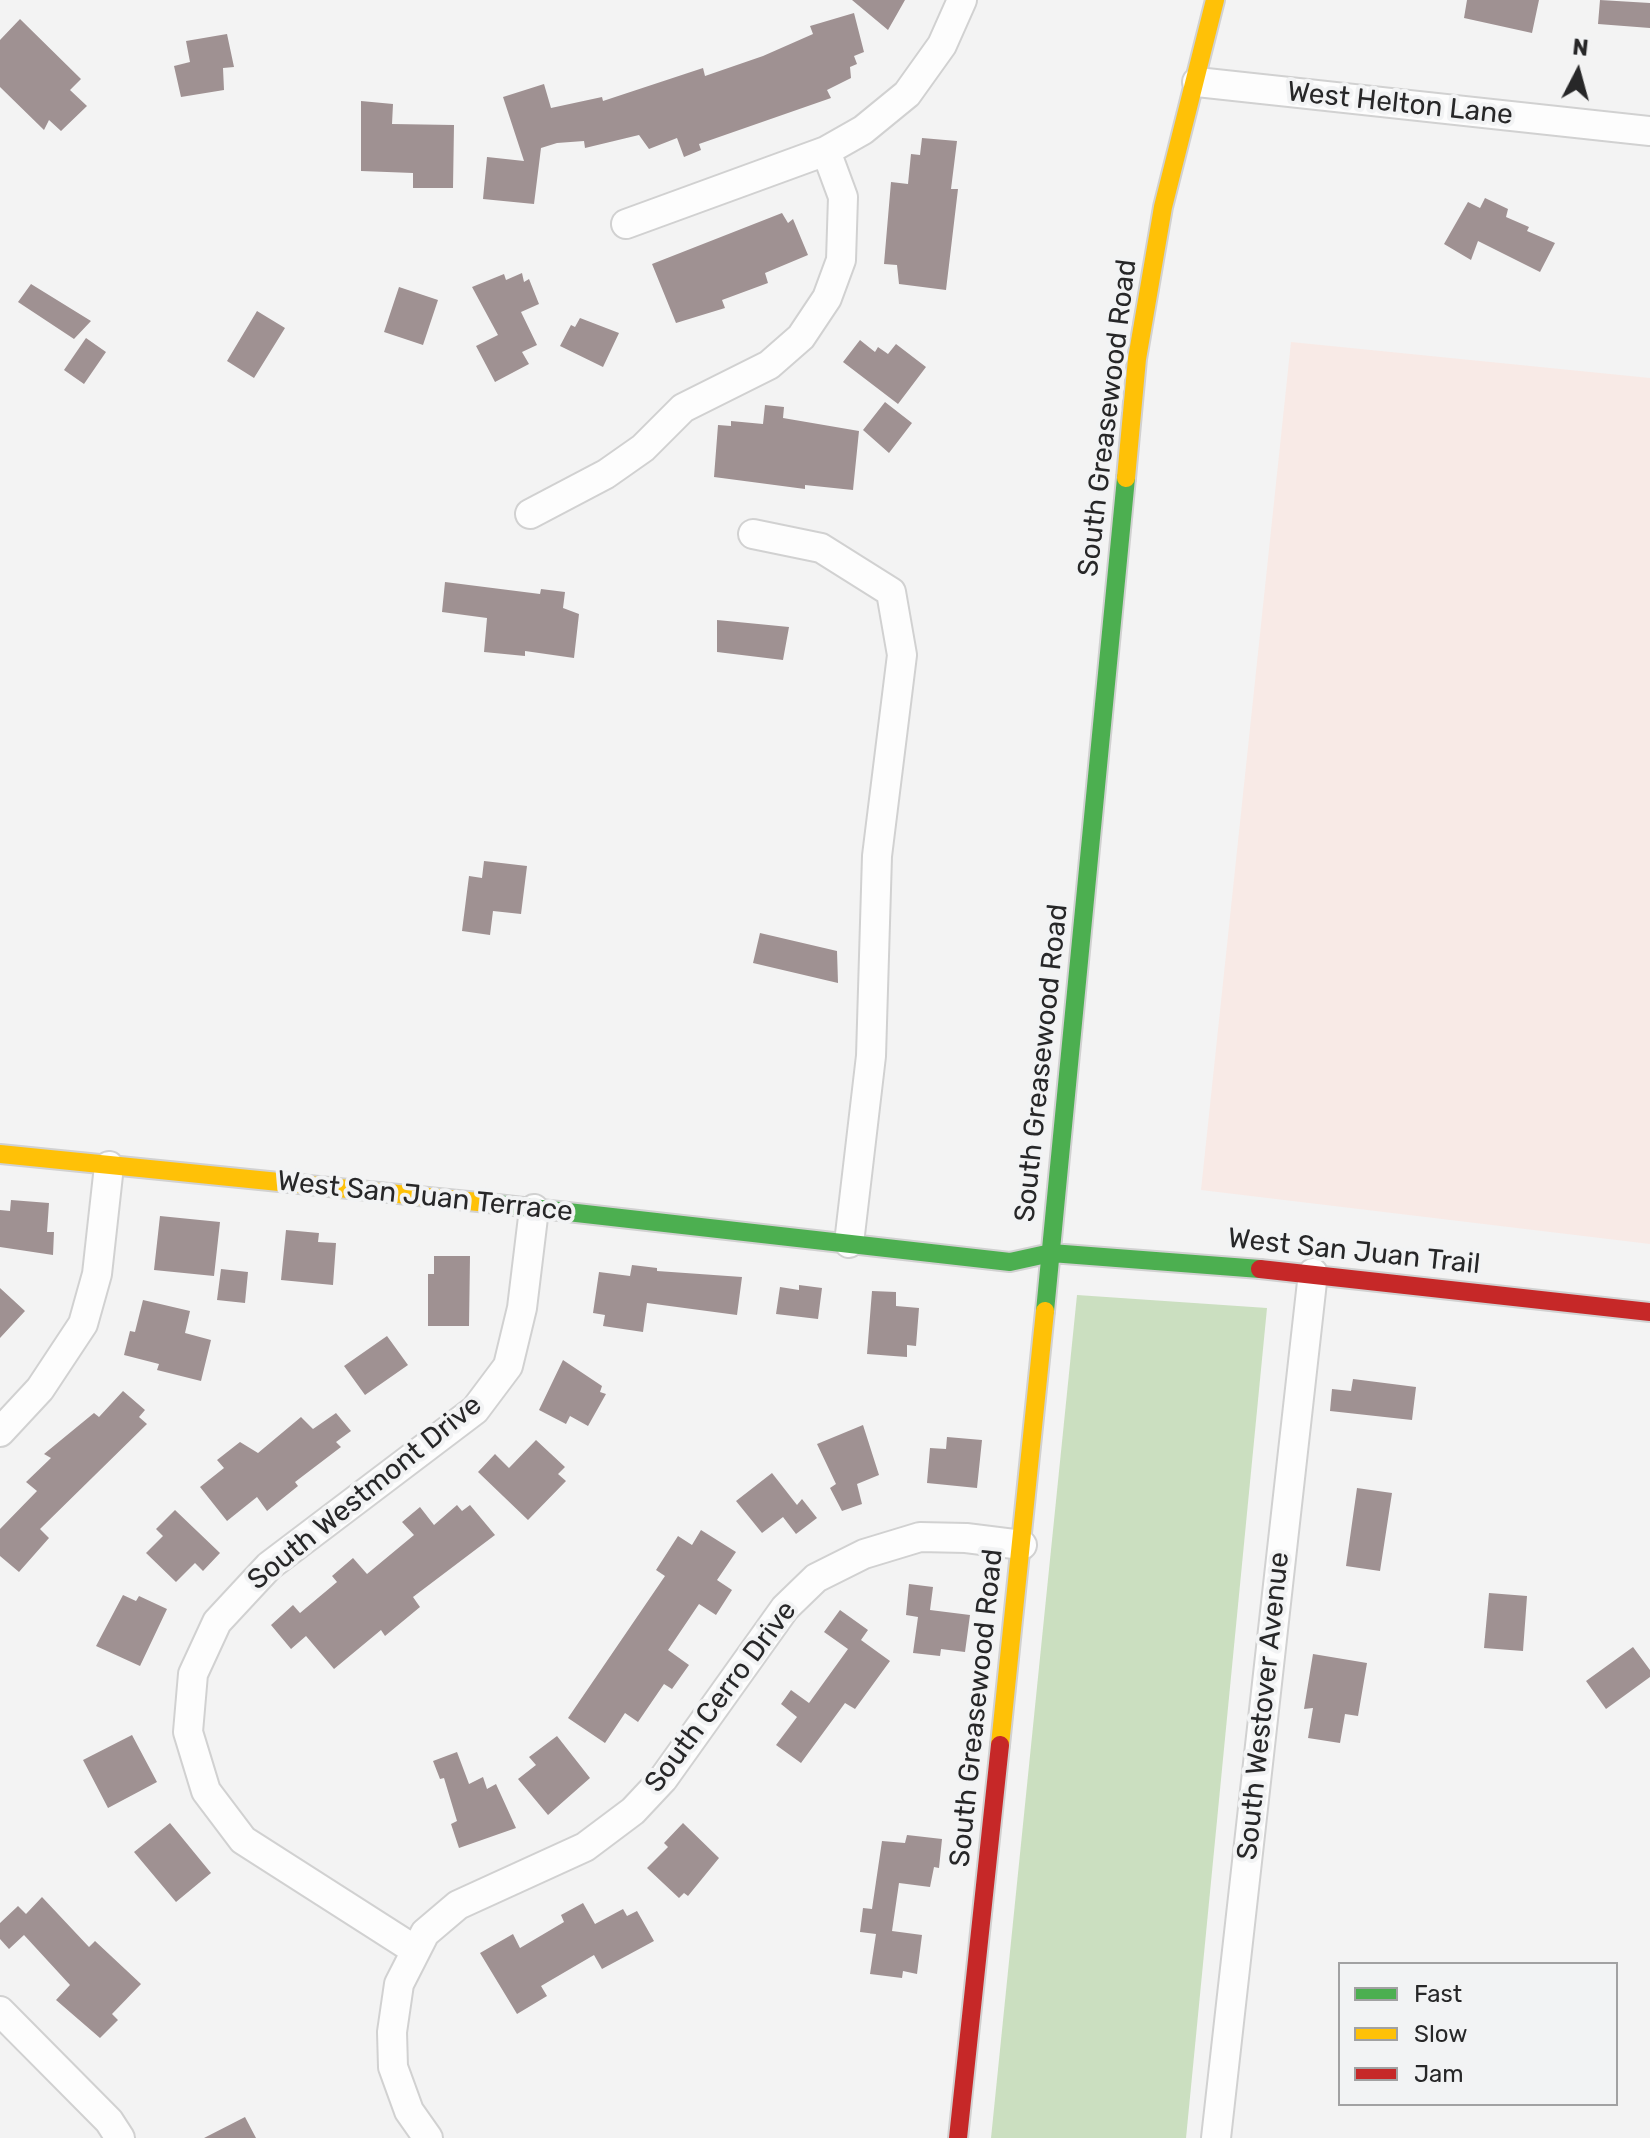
<!DOCTYPE html>
<html>
<head>
<meta charset="utf-8">
<style>
	body { margin:0 }
	#map { position:relative; width:1650px; height:2138px; overflow:hidden; background:#f3f3f3; font-family:Rubik,sans-serif }
	canvas { display:block }
	.legend { position:absolute; left:1338px; top:1962px; width:280px; height:144px; box-sizing:border-box; background:#f2f3f4; border:2px solid #a1a1a2; margin:0; padding:10px 14px; list-style:none; font-size:24px; color:#272728 }
	.legend li { display:flex; align-items:center; gap:16px; height:40px }
	.legend b { width:40px; border:2px solid #a1a1a2 }
	.north { position:absolute; left:1538px; top:32px; width:80px; height:80px; -webkit-text-stroke:6px #f2f3f4; paint-order:stroke; rotate:6deg; font-size:22px; font-weight:700; line-height:32px; text-align:center; color:#272728 }
	.north::after { content:''; display:block; margin:auto; width:28px; height:36px; background:#272728; clip-path:polygon(50% 0,100% 100%,50% 72%,0 100%) }
</style>
</head>
<body>
<div id="map">
<canvas width="1650" height="2138"></canvas>
<ul class="legend">
<li><b style="height:10px;background:#4caf50"></b>Fast</li>
<li><b style="height:10px;background:#ffc107"></b>Slow</li>
<li><b style="height:10px;background:#c62828"></b>Jam</li>
</ul>
<div class="north">N</div>
</div>
<script>
const ctx = document.querySelector('canvas').getContext('2d');
ctx.lineJoin = 'round';
function fillPath(path, color) { ctx.fillStyle = color; ctx.fill(path, 'evenodd'); }
const toPath = rows => new Path2D(rows.map(r => 'M' + r).join(''));
function stroke(path, color, width, dash) { ctx.strokeStyle = color; ctx.lineWidth = width; ctx.lineCap = dash ? 'butt' : 'round'; ctx.setLineDash(dash || []); ctx.stroke(path); }
function label(font, color, halo, rows, align = 'center') {
  ctx.font = font + ' Rubik,sans-serif'; ctx.lineWidth = 8; ctx.setLineDash([]); ctx.textBaseline = 'middle'; ctx.strokeStyle = halo; ctx.fillStyle = color; for (const [text, x, y, turn = 0] of rows) {
    ctx.save(); ctx.translate(x, y); ctx.rotate((+turn || 0) * Math.PI / 180); ctx.textAlign = isNaN(turn) ? turn : align; if (halo) ctx.strokeText(text, 0, 0); ctx.fillText(text, 0, 0); ctx.restore();
  }
}
const industrial = toPath([
	[1291,342,1650,378,1650,1244,1201,1190]
]);
const green = toPath([
	[1077,1295,1267,1308,1186,2138,991,2138]
]);
const building = toPath([
	[852,0,905,0,888,30],
	[1467,0,1539,0,1532,33,1464,18],
	[1600,0,1650,3,1650,28,1598,24],
	[854,13,864,52,854,56,857,64,850,67,851,78,827,90,831,98,699,144,701,150,684,157,677,138,649,149,639,135,585,148,584,141,557,143,541,148,534,204,483,199,487,157,524,161,503,97,544,84,551,108,602,97,603,101,703,68,705,76,763,56,813,34,810,26],
	[20,19,81,79,70,90,87,106,61,131,49,120,44,130,0,87,0,40],
	[227,34,234,67,223,68,224,90,181,97,174,66,190,62,186,41],
	[361,101,393,104,392,124,454,125,453,188,413,188,413,173,361,171],
	[922,138,957,141,951,189,958,189,946,290,899,284,897,265,884,264,891,182,908,184,911,154,920,155],
	[1485,198,1508,209,1506,217,1529,227,1527,231,1555,243,1540,272,1478,241,1471,260,1444,244,1468,202,1480,208],
	[782,213,788,223,793,219,808,255,765,273,768,283,722,300,725,308,676,323,652,264],
	[522,273,524,282,529,279,539,304,521,312,537,345,522,352,529,364,495,382,476,346,498,335,472,287,504,274,506,280],
	[31,284,91,321,74,339,18,302],
	[399,287,438,300,423,345,384,332],
	[257,311,285,328,254,378,227,361],
	[580,318,619,333,603,367,560,346,571,325,575,327],
	[86,338,106,352,84,384,64,370],
	[860,340,875,352,878,347,888,354,896,344,926,367,898,404,843,362],
	[885,402,912,423,889,453,863,430],
	[765,405,784,407,783,418,859,431,853,490,805,485,805,489,714,477,718,425,731,426,731,421,763,424],
	[445,582,540,594,541,589,565,592,563,608,579,614,574,658,525,651,525,656,484,652,487,618,442,612],
	[717,620,789,627,783,660,717,652],
	[484,861,527,866,521,914,493,911,490,935,462,931,469,876,482,878],
	[760,933,837,951,838,983,753,963],
	[11,1200,49,1203,47,1232,54,1232,53,1255,0,1247,0,1210,10,1211],
	[160,1216,220,1222,214,1276,154,1270],
	[286,1230,319,1233,318,1242,336,1243,333,1285,281,1280],
	[434,1256,470,1256,469,1326,428,1326,428,1274,434,1274],
	[632,1265,657,1268,657,1271,742,1277,737,1315,647,1303,643,1332,603,1326,605,1315,593,1313,599,1272,630,1276],
	[221,1269,248,1272,245,1303,217,1300],
	[799,1285,822,1288,818,1319,776,1314,780,1287,799,1290],
	[0,1288,25,1311,0,1338],
	[872,1291,896,1292,896,1306,919,1308,916,1346,907,1345,907,1357,867,1354],
	[143,1300,190,1311,185,1333,211,1340,201,1381,157,1370,159,1364,124,1355,130,1331,135,1332],
	[387,1336,408,1365,365,1395,344,1366],
	[563,1360,602,1386,600,1392,606,1394,588,1426,570,1416,566,1424,539,1410],
	[1353,1379,1416,1387,1412,1420,1330,1411,1332,1389,1351,1391],
	[123,1391,145,1410,139,1417,147,1424,40,1529,49,1538,19,1572,0,1556,0,1529,37,1491,26,1482,51,1458,44,1454,94,1413,99,1417],
	[336,1413,351,1431,336,1442,341,1447,295,1482,298,1486,267,1511,257,1497,227,1521,200,1487,224,1468,217,1460,240,1442,258,1453,301,1417,313,1429],
	[863,1425,879,1475,857,1484,862,1504,842,1511,830,1488,836,1484,817,1444],
	[947,1437,982,1440,977,1488,927,1483,930,1448,946,1449],
	[536,1440,565,1467,558,1474,566,1481,528,1520,478,1472,495,1454,509,1468],
	[772,1473,797,1505,802,1499,817,1518,796,1534,783,1517,762,1533,736,1501],
	[1357,1488,1392,1493,1380,1571,1346,1566],
	[457,1505,462,1511,470,1505,495,1535,413,1597,420,1607,385,1636,381,1630,334,1669,306,1636,291,1649,271,1625,293,1605,300,1613,337,1582,332,1576,353,1558,367,1574,414,1535,402,1522,420,1507,434,1525],
	[175,1510,220,1553,203,1571,195,1563,176,1582,146,1553,163,1536,156,1529],
	[701,1530,736,1552,717,1580,732,1590,716,1615,699,1604,668,1650,689,1665,672,1689,664,1684,638,1722,625,1713,605,1743,568,1718,665,1576,656,1570,678,1536,692,1545],
	[909,1584,933,1587,930,1610,970,1615,965,1652,941,1649,940,1656,913,1653,918,1617,906,1615],
	[1489,1593,1527,1596,1523,1651,1484,1648],
	[123,1595,136,1601,139,1596,167,1609,140,1666,96,1646],
	[840,1610,868,1630,861,1640,890,1661,855,1709,845,1703,801,1763,776,1745,797,1717,781,1704,791,1690,809,1703,848,1649,824,1632],
	[1633,1647,1650,1670,1650,1677,1606,1709,1586,1681],
	[1313,1654,1367,1663,1358,1716,1345,1714,1340,1743,1308,1738,1313,1708,1304,1709],
	[132,1735,157,1782,108,1808,83,1760],
	[557,1736,590,1778,548,1815,518,1779,536,1765,529,1757],
	[457,1752,469,1784,483,1777,487,1789,496,1784,516,1828,459,1848,451,1824,457,1821,444,1778,440,1779,433,1761],
	[170,1823,211,1873,176,1902,134,1852],
	[683,1823,719,1858,688,1896,684,1893,679,1898,647,1868,668,1847,664,1843],
	[907,1835,942,1839,939,1868,934,1867,930,1887,899,1883,892,1931,922,1935,917,1974,903,1971,902,1978,870,1974,876,1934,860,1932,863,1908,872,1909,882,1841,905,1843],
	[42,1897,89,1947,95,1941,141,1984,112,2014,118,2020,100,2038,56,2000,70,1985,24,1935,9,1949,0,1939,0,1923,18,1906,26,1914],
	[583,1903,595,1924,623,1909,627,1916,637,1911,654,1941,602,1969,594,1955,541,1986,547,1996,517,2014,480,1953,513,1934,520,1948,564,1922,561,1915],
	[245,2117,256,2138,204,2138]
]);
const street = toPath([
	[1197,82,1650,131],
	[626,224,826,151,863,130,907,94,942,45,962,0],
	[530,514,606,474,643,448,683,408,769,365,801,337,827,298,841,260,843,197,826,151],
	[753,534,821,548,891,592,902,655,877,856,871,1056,849,1243],
	[0,1432,40,1389,83,1324,97,1274,109,1166],
	[415,1950,243,1840,206,1791,188,1732,193,1674,217,1622,269,1566,475,1410,508,1366,522,1308,534,1209],
	[0,2011,109,2121,120,2138],
	[428,2138,409,2111,393,2067,392,2032,399,1984,425,1933,458,1905,585,1847,633,1811,663,1779,785,1608,816,1578,864,1554,920,1537,966,1538,1022,1545],
	[1216,2138,1313,1273]
]);
const fast = toPath([
	[488,1203,1010,1262,1051,1253,1260,1269],
	[1045,1311,1126,478]
]);
const slow = toPath([
	[1126,478,1137,359,1163,207,1215,0],
	[0,1154,488,1203],
	[1000,1745,1045,1311]
]);
const jam = toPath([
	[1260,1269,1650,1312],
	[958,2138,1000,1745]
]);
const streetNames = [
	["West Helton Lane",1400,104,6],
	["South Greasewood Road",1108,418,-83],
	["South Greasewood Road",1042,1063,-84],
	["West San Juan Terrace",425,1197,6],
	["West San Juan Trail",1354,1252,6],
	["South Westmont Drive",365,1493,-39],
	["South Cerro Drive",721,1697,-53],
	["South Westover Avenue",1264,1706,-84],
	["South Greasewood Road",977,1708,-84]
];
fillPath(industrial, '#f8eae6');
fillPath(green, '#cbdfc0');
fillPath(building, '#9f9192');
stroke(street, '#d1d1d1', 32);
stroke(fast, '#d1d1d1', 22);
stroke(slow, '#d1d1d1', 22);
stroke(jam, '#d1d1d1', 22);
stroke(street, '#fdfdfd', 28);
stroke(fast, '#4caf50', 18);
stroke(slow, '#ffc107', 18);
stroke(jam, '#c62828', 18);
label('28px', '#272728', '#f2f3f4', streetNames);
</script>
</body>
</html>
